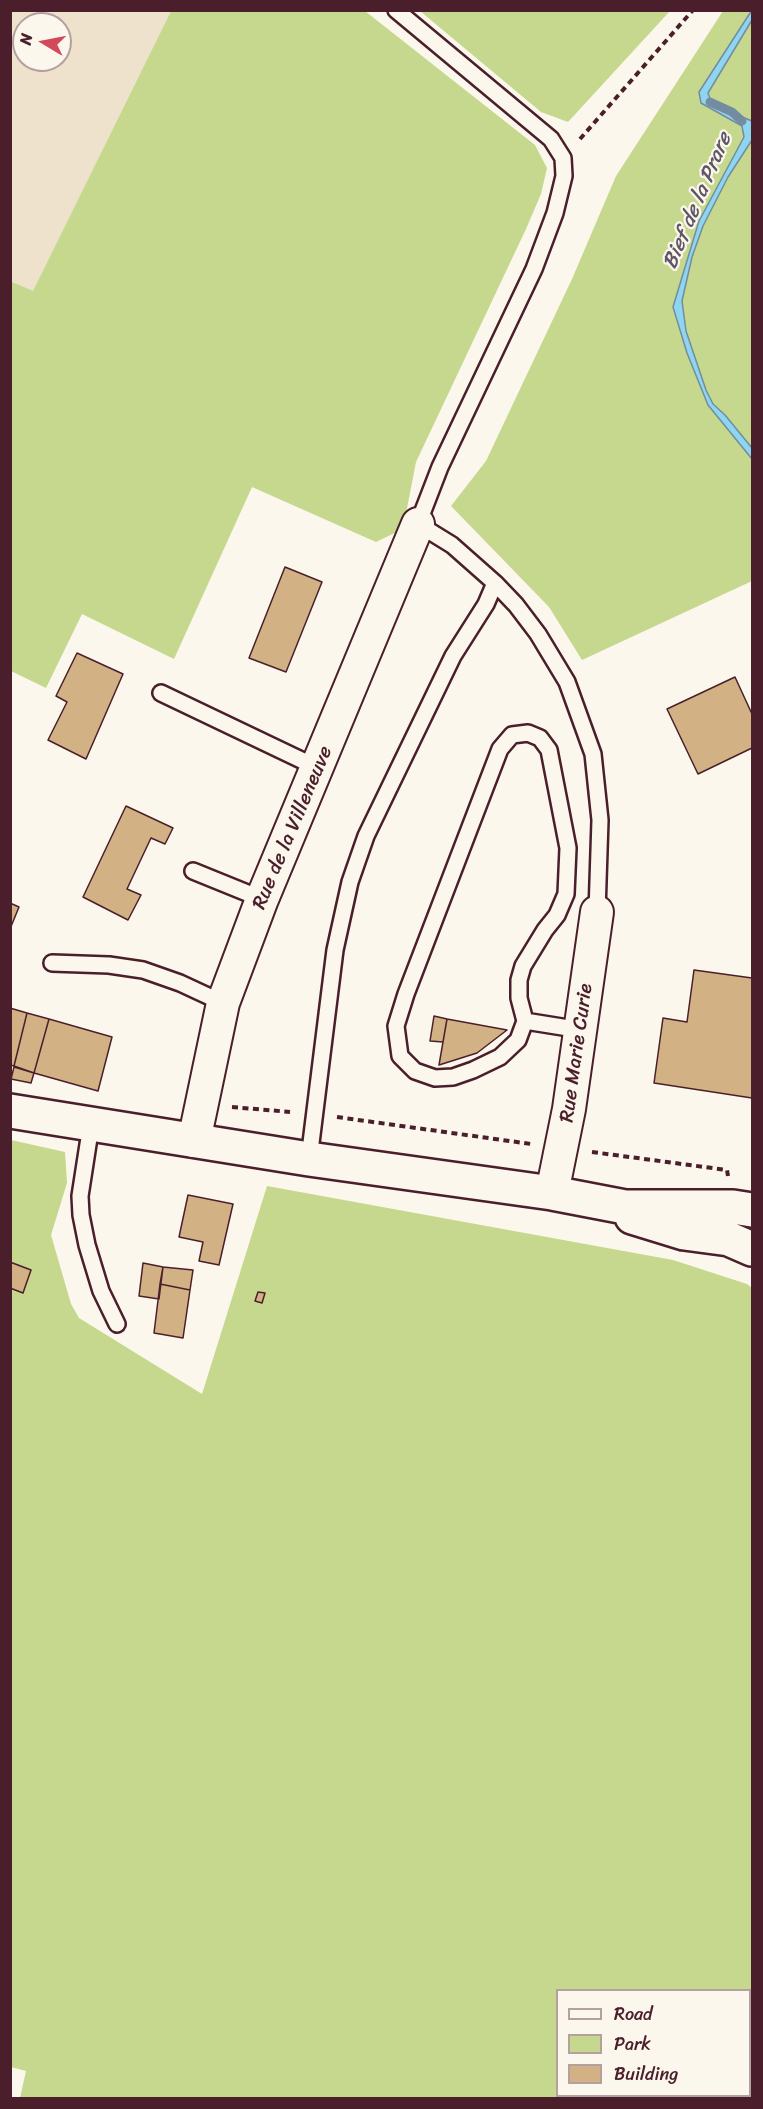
<!DOCTYPE html>
<html>
<head>
<meta charset="utf-8">
<style>
	body { margin:0 }
	#map { position:relative; width:763px; height:2109px; overflow:hidden; background:#fbf7ec; font-family:Sriracha,sans-serif }
	canvas { display:block }
	.frame { position:absolute; inset:0; border:12px solid #4a1f2b; pointer-events:none }
	.legend { position:absolute; left:556px; top:1989px; width:195px; height:108px; box-sizing:border-box; background:#fbf7ec; border:2px solid #b4a19f; margin:0; padding:8px 10px; list-style:none; font-size:18px; color:#4a1f2b }
	.legend li { display:flex; align-items:center; gap:12px; height:30px }
	.legend b { width:30px; border:2px solid #b4a19f }
	.north { position:absolute; left:12px; top:12px; width:60px; height:60px; box-sizing:border-box; background:#fbf7ec; border:2px solid #b4a19f; border-radius:50%; rotate:280deg; font-size:16px; font-weight:700; line-height:24px; text-align:center; color:#4a1f2b }
	.north::after { content:''; display:block; margin:auto; width:21px; height:27px; background:#d1495b; clip-path:polygon(50% 0,100% 100%,50% 72%,0 100%) }
</style>
</head>
<body>
<div id="map">
<canvas width="763" height="2109"></canvas>
<div class="frame"></div>
<ul class="legend">
<li><b style="height:8px;background:#fbf7ec"></b>Road</li>
<li><b style="height:16px;background:#c5d88d"></b>Park</li>
<li><b style="height:16px;background:#d2b185"></b>Building</li>
</ul>
<div class="north">N</div>
</div>
<script>
const ctx = document.querySelector('canvas').getContext('2d');
ctx.lineJoin = 'round';
function fillPath(path, color) { ctx.fillStyle = color; ctx.fill(path, 'evenodd'); }
const toPath = rows => new Path2D(rows.map(r => 'M' + r).join(''));
function stroke(path, color, width, dash) { ctx.strokeStyle = color; ctx.lineWidth = width; ctx.lineCap = dash ? 'butt' : 'round'; ctx.setLineDash(dash || []); ctx.stroke(path); }
function label(font, color, halo, rows, align = 'center') {
  ctx.font = font + ' Sriracha,sans-serif'; ctx.lineWidth = 4.5; ctx.setLineDash([]); ctx.textBaseline = 'middle'; ctx.strokeStyle = halo; ctx.fillStyle = color; for (const [text, x, y, turn = 0] of rows) {
    ctx.save(); ctx.translate(x, y); ctx.rotate((+turn || 0) * Math.PI / 180); ctx.textAlign = isNaN(turn) ? turn : align; if (halo) ctx.strokeText(text, 0, 0); ctx.fillText(text, 0, 0); ctx.restore();
  }
}
const built = toPath([
	[11,11,171,11,33,292,11,281],
	[24,24,60,24,60,60,24,60]
]);
const green = toPath([
	[171,11,365,11,535,145,547,168,541,194,526,229,416,462,403,529,376,542,252,487,174,659,82,614,46,688,11,671,10,281,33,291],
	[420,11,670,11,568,122,541,112],
	[723,11,752,11,752,581,582,660,549,607,451,506,486,461,572,279,616,176],
	[11,1140,65,1152,67,1183,51,1235,71,1304,79,1318,202,1394,267,1186,673,1260,747,1284,752,1288,752,2098,20,2098,26,2071,11,2067],
	[558,1990,750,1990,750,2096,558,2096]
]);
const water = toPath([
	[752,10,752,20,708,93,711,101,720,108,752,121,752,140,728,177,703,226,692,257,682,301,686,331,706,390,713,404,725,415,752,448,752,459,708,405,687,353,673,307,699,221,744,137,742,126,701,103,699,92,752,10]
]);
const stream = toPath([
	[710,102,732,112,742,121]
]);
const building = toPath([
	[285,567,322,582,286,672,249,658,285,567],
	[77,653,123,674,86,759,48,740,67,702,56,696,77,653],
	[735,677,752,714,752,748,698,774,667,709,735,677],
	[126,806,173,828,165,844,151,838,127,889,141,895,128,920,83,897,126,806],
	[10,903,19,907,10,929,10,903],
	[694,970,752,978,752,1098,654,1083,663,1018,687,1022,694,970],
	[10,1008,27,1013,14,1066,10,1065,10,1008],
	[27,1013,49,1019,34,1073,14,1066,27,1013],
	[434,1016,447,1019,443,1042,430,1041,434,1016],
	[49,1019,112,1037,98,1091,34,1073,49,1019],
	[447,1019,507,1030,477,1053,439,1065,447,1019],
	[14,1067,34,1073,31,1083,11,1079,14,1067],
	[188,1195,233,1204,219,1265,199,1261,203,1242,179,1237,188,1195],
	[10,1262,31,1270,23,1293,10,1288,10,1262],
	[143,1263,163,1267,159,1299,139,1296,143,1263],
	[163,1267,193,1270,190,1290,160,1284,163,1267],
	[160,1284,190,1290,183,1338,154,1333,160,1284],
	[258,1292,265,1293,262,1303,255,1301,258,1292]
]);
const path = toPath([
	[580,139,693,10],
	[232,1107,290,1112],
	[337,1117,531,1144],
	[592,1152,727,1170,728,1176]
]);
const service = toPath([
	[396,10,551,139,563,158,564,176,555,213,534,269,440,467,418,524,452,545,495,583,516,605,538,634,567,682,593,754,600,820,597,912],
	[161,693,318,768],
	[528,733,540,738,549,750,568,848,566,894,557,915,545,930,523,966,519,980,519,998,525,1021,518,1040,500,1057,473,1070,453,1077,435,1078,415,1071,400,1056,396,1026,406,994,500,749,512,735,528,733],
	[193,871,262,899],
	[52,963,109,965,143,970,180,983,223,1003],
	[525,1021,581,1030],
	[91,1125,80,1196,81,1215,87,1245,101,1291,117,1324],
	[309,1159,335,950,350,882,366,836,453,656,486,604,495,583]
]);
const minor = toPath([
	[194,1141,223,1003,262,899,418,524],
	[552,1193,569,1109,597,912]
]);
const secondary = toPath([
	[10,1111,309,1159,552,1193,625,1207,733,1207,752,1210],
	[632,1217,684,1233,729,1239,752,1249]
]);
const streetNames = [
	["Rue de la Villeneuve",293,828,-67],
	["Rue Marie Curie",577,1053,-82]
];
const waterNames = [
	["Bief de la Prare",698,201,-67]
];
fillPath(built, '#efe2cd');
fillPath(green, '#c5d88d');
fillPath(water, '#8ed5f0');
stroke(water, '#738ca1', 1.5);
stroke(stream, '#738ca1', 9);
fillPath(building, '#d2b185');
stroke(building, '#4a1f2b', 1.5);
stroke(service, '#4a1f2b', 20);
stroke(minor, '#4a1f2b', 36);
stroke(secondary, '#4a1f2b', 38);
stroke(path, '#4a1f2b', 4, [6, 4.5]);
stroke(service, '#fbf7ec', 15);
stroke(minor, '#fbf7ec', 32);
stroke(secondary, '#fbf7ec', 33);
label('20px', '#4a1f2b', '#fbf7ec', streetNames);
label('italic 21px', '#5e5666', '#fbf7ec', waterNames);
</script>
</body>
</html>
